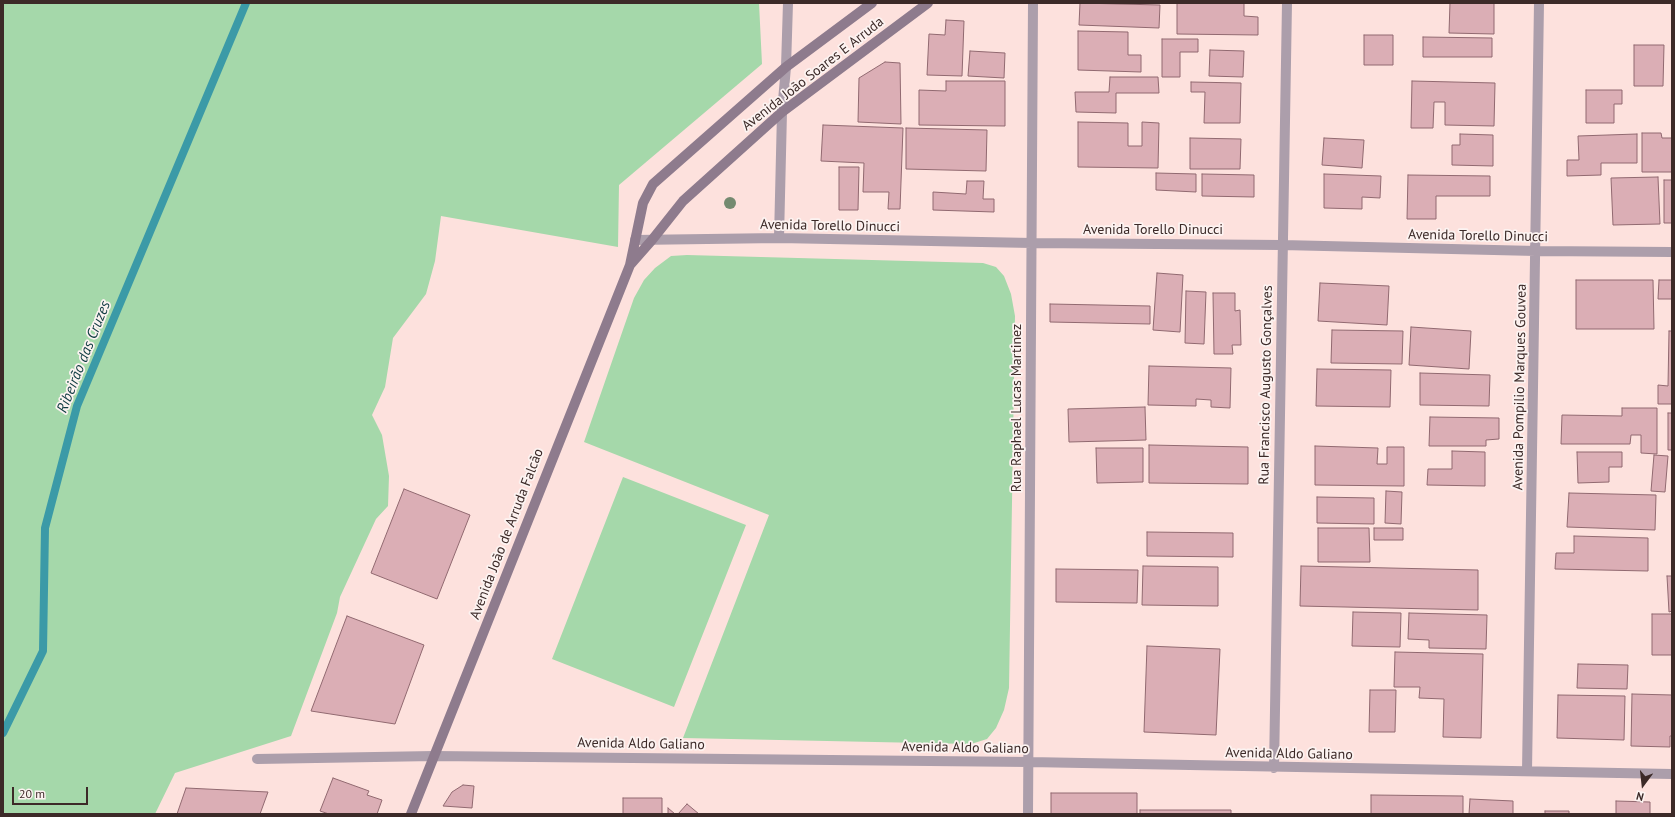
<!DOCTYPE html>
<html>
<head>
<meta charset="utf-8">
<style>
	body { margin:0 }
	#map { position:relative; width:1675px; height:817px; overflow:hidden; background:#fde1dd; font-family:"PT Sans",sans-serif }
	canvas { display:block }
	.frame { position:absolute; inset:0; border:4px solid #3c2a28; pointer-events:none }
	.north { position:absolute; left:1623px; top:765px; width:40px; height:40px; -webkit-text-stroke:3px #fcf3f1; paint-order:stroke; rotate:195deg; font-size:11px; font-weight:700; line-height:16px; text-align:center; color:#3c2a28 }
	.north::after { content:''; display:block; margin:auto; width:14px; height:18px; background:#3c2a28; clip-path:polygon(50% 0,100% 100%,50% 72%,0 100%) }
	.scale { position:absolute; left:12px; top:787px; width:76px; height:18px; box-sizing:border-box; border:2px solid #3c2a28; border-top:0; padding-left:5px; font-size:12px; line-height:14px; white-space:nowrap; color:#3c2a28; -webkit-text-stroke:3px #fcf3f1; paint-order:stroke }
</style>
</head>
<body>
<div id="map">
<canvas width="1675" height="817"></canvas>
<div class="frame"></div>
<div class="north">N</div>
<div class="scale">20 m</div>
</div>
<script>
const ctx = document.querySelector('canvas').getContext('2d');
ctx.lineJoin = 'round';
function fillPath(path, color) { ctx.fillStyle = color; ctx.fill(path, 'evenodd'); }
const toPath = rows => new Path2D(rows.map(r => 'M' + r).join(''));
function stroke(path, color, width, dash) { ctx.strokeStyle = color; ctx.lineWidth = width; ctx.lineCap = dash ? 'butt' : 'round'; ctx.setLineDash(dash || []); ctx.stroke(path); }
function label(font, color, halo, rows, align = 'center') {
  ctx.font = font + ' "PT Sans",sans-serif'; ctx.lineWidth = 3.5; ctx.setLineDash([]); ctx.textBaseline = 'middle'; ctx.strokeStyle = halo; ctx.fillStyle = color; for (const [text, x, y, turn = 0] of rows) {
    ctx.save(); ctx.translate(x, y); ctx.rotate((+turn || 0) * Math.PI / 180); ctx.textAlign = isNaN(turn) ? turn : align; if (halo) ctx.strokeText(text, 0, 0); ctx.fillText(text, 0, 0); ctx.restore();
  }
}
const green = toPath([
	[3,3,759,3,762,64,619,185,618,247,441,216,435,261,426,294,393,338,385,387,372,415,382,435,389,476,388,506,376,519,340,597,337,613,291,736,175,773,155,814,3,814],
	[687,255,983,263,996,267,1004,276,1011,294,1015,316,1009,688,1004,710,996,728,987,739,971,744,683,738,769,515,584,442,634,298,644,280,655,268,671,256],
	[623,477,746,525,674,707,552,659]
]);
const stream = toPath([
	[3,733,43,651,45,528,77,406,246,3]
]);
const building = toPath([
	[1080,3,1160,5,1159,28,1079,25,1080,3],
	[1177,3,1244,3,1244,16,1258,17,1258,35,1177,34,1177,3],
	[1450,3,1494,3,1494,34,1449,33,1450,3],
	[946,20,964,21,962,76,927,75,929,34,945,35,946,20],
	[1078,31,1128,32,1128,55,1141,55,1141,72,1078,70,1078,31],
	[1364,35,1393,35,1393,65,1364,65,1364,35],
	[1423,37,1492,38,1492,57,1423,57,1423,37],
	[1162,39,1198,39,1198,52,1180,52,1180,77,1162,77,1162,39],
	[1634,45,1664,45,1663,86,1634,86,1634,45],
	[1210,50,1244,51,1243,77,1209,76,1210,50],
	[970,51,1005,53,1004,78,968,76,970,51],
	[885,62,900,63,901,124,858,122,859,78,885,62],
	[1110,77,1158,77,1159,93,1116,93,1116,113,1076,112,1075,92,1109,92,1110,77],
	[946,81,1005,81,1005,126,919,125,919,90,946,91,946,81],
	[1412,81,1495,83,1494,126,1445,125,1445,102,1434,102,1433,128,1411,128,1412,81],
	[1191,82,1241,83,1240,123,1204,123,1205,92,1191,92,1191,82],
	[1586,90,1622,90,1622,104,1614,104,1614,123,1586,123,1586,90],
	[1078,122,1128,123,1128,146,1142,146,1142,122,1159,123,1158,168,1078,167,1078,122],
	[823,125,903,128,900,209,888,209,889,192,863,192,864,163,821,161,823,125],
	[906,128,987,130,986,171,906,169,906,128],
	[1642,133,1661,133,1662,138,1672,138,1672,172,1642,172,1642,133],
	[1460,134,1493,135,1493,166,1452,165,1452,145,1460,145,1460,134],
	[1637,134,1637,163,1601,163,1601,175,1567,176,1567,160,1579,160,1578,136,1637,134],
	[1190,138,1241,139,1240,169,1190,169,1190,138],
	[1324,138,1364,140,1362,168,1322,165,1324,138],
	[839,167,859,167,858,210,839,210,839,167],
	[1156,173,1196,174,1196,192,1156,190,1156,173],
	[1202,174,1254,175,1254,197,1202,196,1202,174],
	[1324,174,1381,176,1380,198,1362,197,1362,209,1324,208,1324,174],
	[1408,175,1490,176,1490,196,1436,196,1436,219,1407,219,1408,175],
	[1658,177,1660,224,1613,225,1611,178,1658,177],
	[1664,180,1672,180,1672,223,1664,223,1664,180],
	[967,181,984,181,983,199,994,199,994,212,933,210,933,192,966,194,967,181],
	[1157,273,1183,275,1180,332,1153,330,1157,273],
	[1576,280,1653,280,1654,329,1576,329,1576,280],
	[1659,280,1672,280,1672,299,1658,299,1659,280],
	[1320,283,1389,286,1387,325,1318,321,1320,283],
	[1186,291,1206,292,1204,344,1185,343,1186,291],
	[1213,293,1235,293,1235,311,1240,310,1241,345,1232,345,1233,354,1214,354,1213,293],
	[1050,304,1150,306,1150,324,1050,322,1050,304],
	[1411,327,1471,331,1469,369,1409,365,1411,327],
	[1332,330,1403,331,1402,364,1331,363,1332,330],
	[1669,331,1672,331,1672,404,1658,404,1658,385,1668,386,1669,331],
	[1149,366,1231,368,1230,408,1211,407,1211,400,1196,399,1196,406,1148,405,1149,366],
	[1317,369,1391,370,1390,407,1316,406,1317,369],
	[1420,373,1490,375,1489,406,1420,405,1420,373],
	[1145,407,1146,440,1069,442,1068,409,1145,407],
	[1622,408,1657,408,1657,454,1641,453,1641,435,1631,435,1630,444,1561,444,1562,415,1622,416,1622,408],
	[1668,413,1672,413,1672,450,1668,450,1668,413],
	[1430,417,1499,418,1499,439,1486,440,1486,446,1429,446,1430,417],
	[1149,445,1248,447,1248,484,1149,483,1149,445],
	[1315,446,1378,448,1377,464,1387,464,1387,447,1404,447,1404,486,1315,485,1315,446],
	[1096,448,1143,448,1143,482,1097,483,1096,448],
	[1452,451,1485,452,1485,486,1427,485,1428,469,1452,469,1452,451],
	[1577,452,1622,452,1622,467,1609,467,1609,482,1578,483,1577,452],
	[1654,455,1668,456,1665,492,1651,491,1654,455],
	[404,489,470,515,437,599,371,573,404,489],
	[1386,491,1402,492,1401,524,1385,523,1386,491],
	[1569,493,1656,495,1655,530,1567,527,1569,493],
	[1317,497,1374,498,1374,524,1317,523,1317,497],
	[1318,528,1369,528,1370,562,1318,562,1318,528],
	[1374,528,1403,528,1403,540,1374,540,1374,528],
	[1147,532,1233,533,1233,557,1147,556,1147,532],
	[1574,536,1648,538,1648,571,1555,569,1556,553,1574,553,1574,536],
	[1143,566,1218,567,1218,606,1142,605,1143,566],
	[1301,566,1478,570,1478,610,1300,606,1301,566],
	[1056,569,1138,570,1137,603,1056,602,1056,569],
	[1667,576,1672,576,1672,611,1669,612,1667,576],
	[1353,612,1401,613,1400,647,1352,646,1353,612],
	[1409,613,1487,615,1486,649,1429,648,1429,640,1408,639,1409,613],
	[1652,614,1672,614,1672,655,1652,655,1652,614],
	[347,616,424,645,395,724,311,711,347,616],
	[1147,646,1220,649,1216,735,1144,732,1147,646],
	[1395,652,1483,654,1481,738,1443,737,1444,699,1419,698,1420,687,1394,687,1395,652],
	[1578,664,1628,665,1627,689,1577,688,1578,664],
	[1370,690,1396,690,1395,732,1369,732,1370,690],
	[1632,694,1672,695,1672,736,1670,736,1670,747,1631,746,1632,694],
	[1558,695,1625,696,1624,740,1557,738,1558,695],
	[333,778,369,791,367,795,382,800,377,814,329,814,320,811,333,778],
	[463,785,474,786,472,808,443,806,452,792,463,785],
	[186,788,268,792,260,814,177,814,186,788],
	[1051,793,1137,793,1137,814,1051,814,1051,793],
	[1371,795,1463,796,1463,814,1371,814,1371,795],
	[623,798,662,798,662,814,623,814,623,798],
	[1470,799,1513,801,1513,814,1469,814,1470,799],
	[1616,801,1650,802,1650,814,1616,814,1616,801],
	[687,804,699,814,678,814,687,804],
	[668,808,675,814,668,814,668,808],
	[1140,810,1231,810,1231,814,1140,814,1140,810],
	[1545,811,1569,811,1569,814,1545,814,1545,811]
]);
const street = toPath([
	[779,238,782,112,786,67,788,3],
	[635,240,779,238,1032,243,1282,245,1536,251,1672,252],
	[257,759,434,756,1029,762,1672,774],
	[1274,768,1287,3],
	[1527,771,1539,3],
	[1028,814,1033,3]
]);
const secondary = toPath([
	[630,265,652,240,683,201,782,112,928,3],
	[411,814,630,265,643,203,653,184,786,67,872,3]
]);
const trees = [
	[730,203]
];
const streetNames = [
	["Avenida João Soares E Arruda",813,74,-38],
	["Avenida Torello Dinucci",830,226,1],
	["Avenida Torello Dinucci",1153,230],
	["Avenida Torello Dinucci",1478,236,1],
	["Rua Francisco Augusto Gonçalves",1266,385,-89],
	["Avenida Pompilio Marques Gouvea",1520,387,-89],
	["Rua Raphael Lucas Martinez",1017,408,-90],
	["Avenida João de Arruda Falcão",507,534,-69],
	["Avenida Aldo Galiano",641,744,1],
	["Avenida Aldo Galiano",965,748,1],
	["Avenida Aldo Galiano",1289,754,1]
];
const waterNames = [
	["Ribeirão das Cruzes",84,357,-68]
];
fillPath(green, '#a5d8aa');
stroke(stream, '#3b9aa7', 8);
fillPath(building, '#dbaeb5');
stroke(building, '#916970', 1);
stroke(street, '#ac9eab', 10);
stroke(secondary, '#8e7b8d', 10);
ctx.fillStyle = '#748a70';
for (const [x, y] of trees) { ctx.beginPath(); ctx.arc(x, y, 6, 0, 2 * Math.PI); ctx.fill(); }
label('14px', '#3c2a28', '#fcf3f1', streetNames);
label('italic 15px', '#0f3b41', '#fcf3f1', waterNames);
</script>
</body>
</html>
